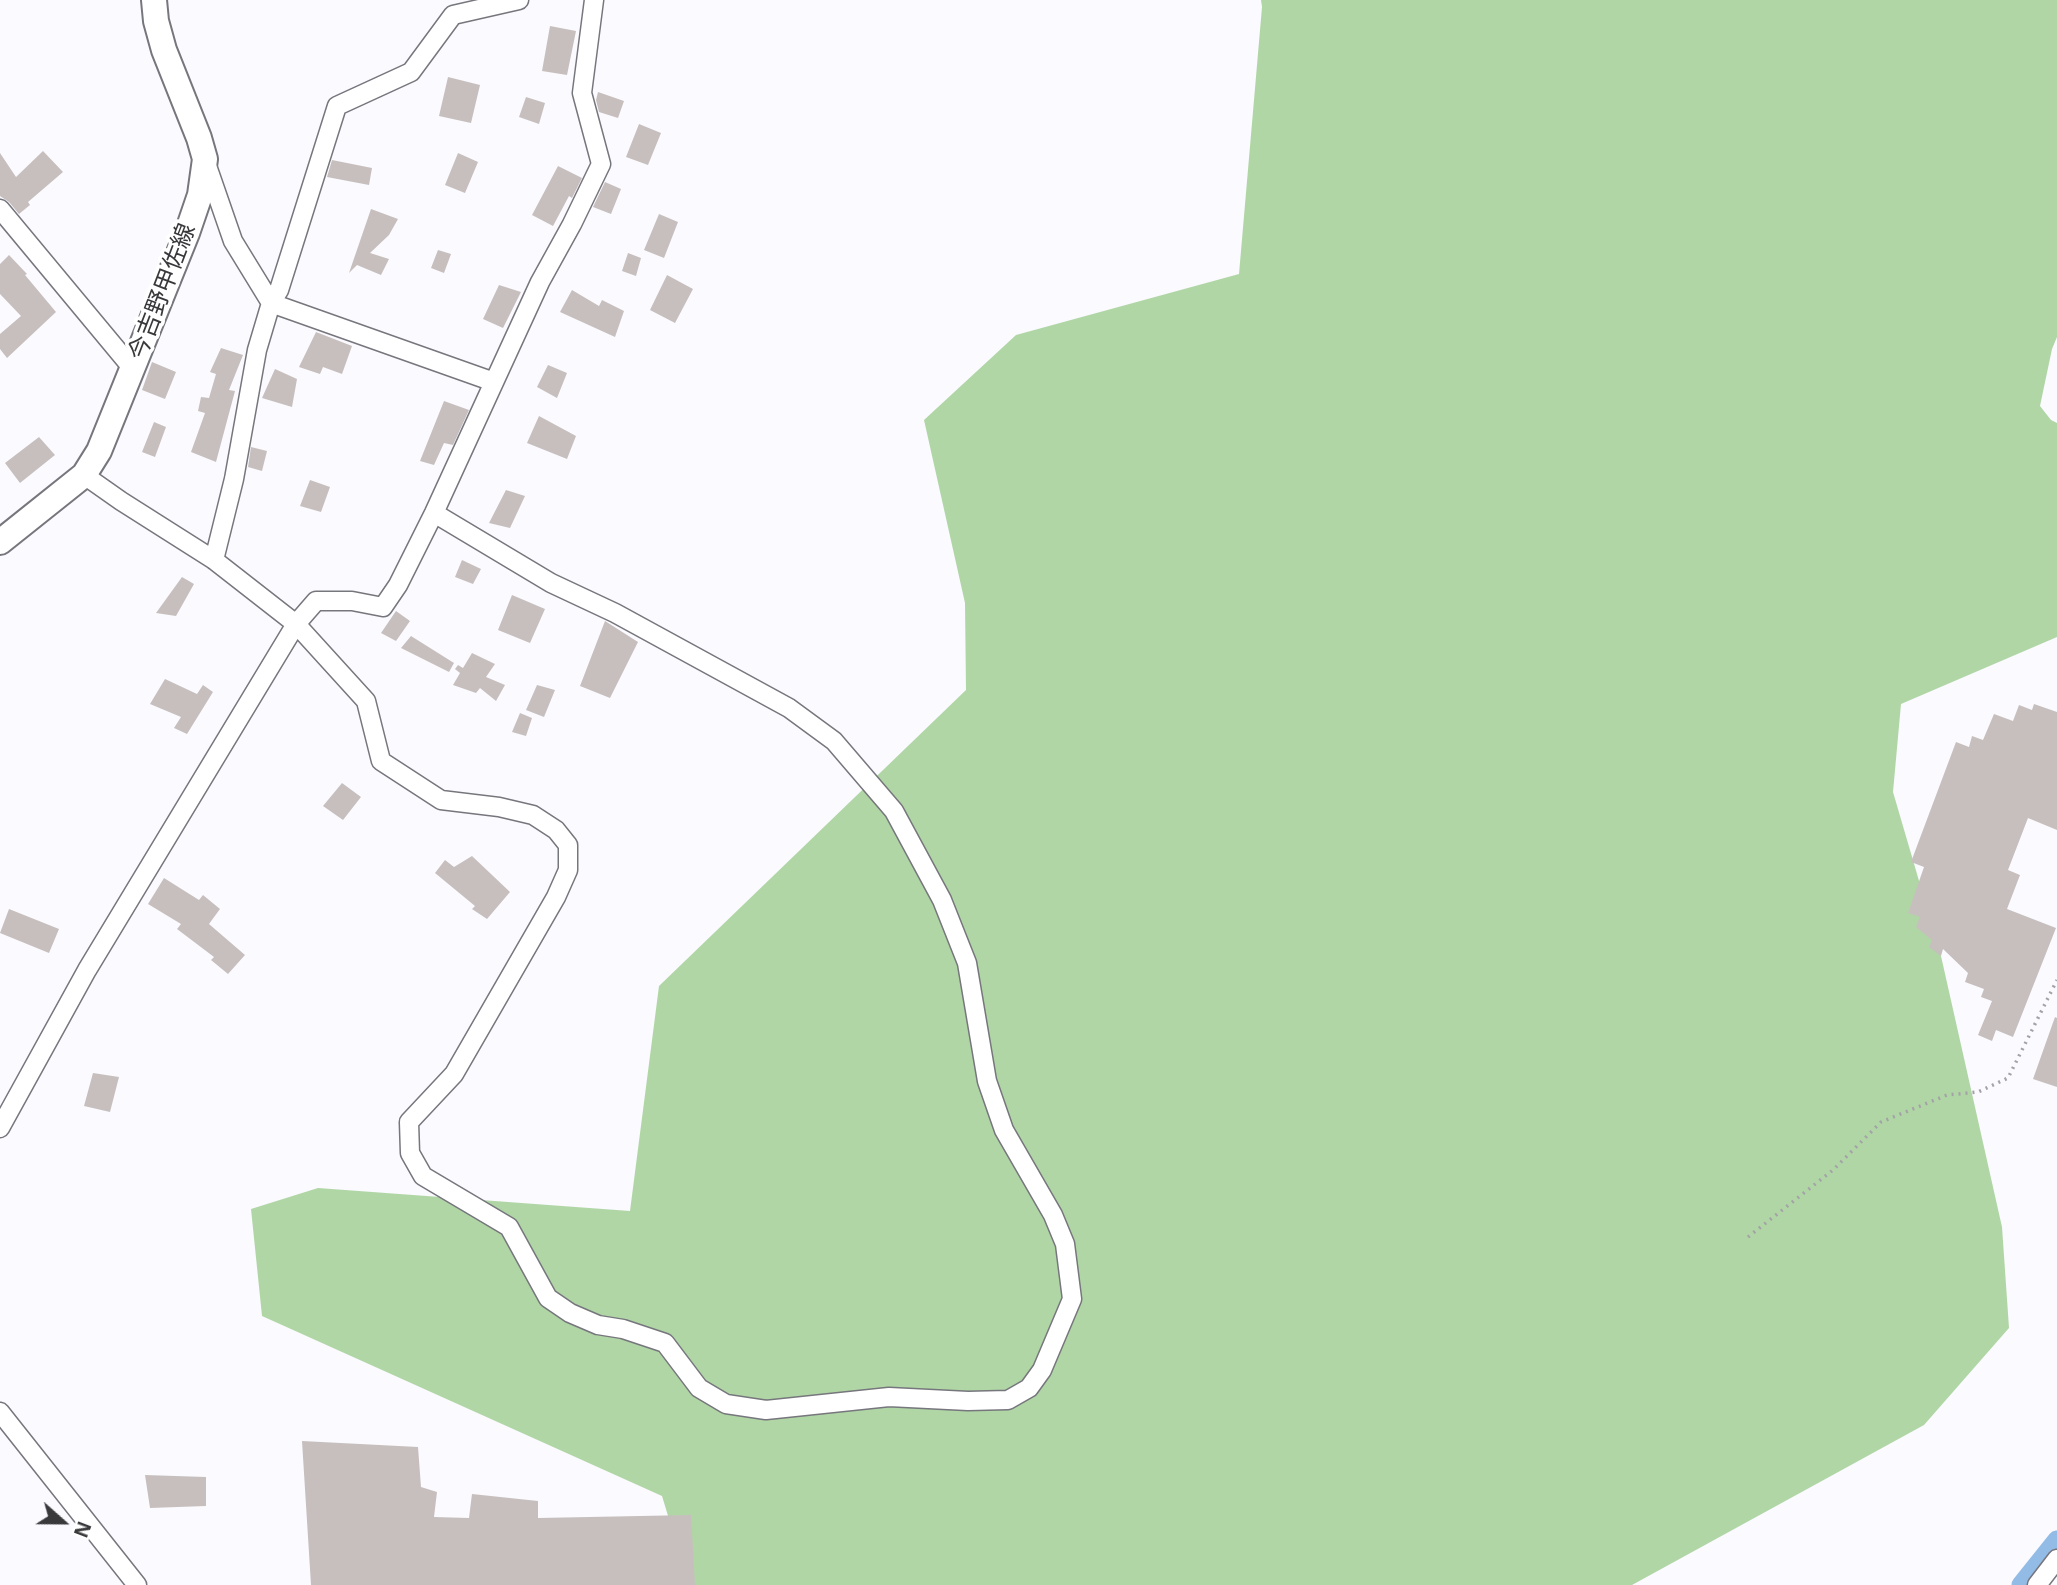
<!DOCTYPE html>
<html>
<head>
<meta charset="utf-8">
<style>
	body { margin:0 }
	#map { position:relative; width:2057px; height:1585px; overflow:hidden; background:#fafaff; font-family:"Noto Sans",sans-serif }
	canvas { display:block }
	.north { position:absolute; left:28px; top:1487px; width:70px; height:70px; -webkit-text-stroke:5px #fff; paint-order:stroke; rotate:111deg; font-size:19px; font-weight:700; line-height:28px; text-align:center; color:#39393c }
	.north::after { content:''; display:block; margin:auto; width:24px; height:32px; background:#39393c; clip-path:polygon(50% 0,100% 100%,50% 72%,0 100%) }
</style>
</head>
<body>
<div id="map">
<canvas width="2057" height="1585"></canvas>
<div class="north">N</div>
</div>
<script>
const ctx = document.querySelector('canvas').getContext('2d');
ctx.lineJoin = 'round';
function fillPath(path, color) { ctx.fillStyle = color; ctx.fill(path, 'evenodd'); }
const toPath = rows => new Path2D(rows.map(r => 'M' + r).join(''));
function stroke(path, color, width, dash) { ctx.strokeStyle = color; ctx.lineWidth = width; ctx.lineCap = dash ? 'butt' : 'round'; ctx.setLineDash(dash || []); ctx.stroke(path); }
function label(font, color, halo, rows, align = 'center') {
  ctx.font = font + ' "Noto Sans","Noto Sans JP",sans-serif'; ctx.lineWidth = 7; ctx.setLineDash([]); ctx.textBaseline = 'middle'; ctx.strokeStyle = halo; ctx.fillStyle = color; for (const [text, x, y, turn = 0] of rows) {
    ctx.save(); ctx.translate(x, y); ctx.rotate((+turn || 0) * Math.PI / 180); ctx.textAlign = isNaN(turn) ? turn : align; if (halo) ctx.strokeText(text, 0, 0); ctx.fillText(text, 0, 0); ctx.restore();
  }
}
const forest = toPath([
	[1261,0,2057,0,2057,337,2052,349,2040,406,2051,420,2057,423,2057,637,1901,704,1893,792,1941,956,2002,1227,2009,1328,1924,1425,1632,1585,689,1585,662,1496,262,1316,251,1209,318,1188,630,1211,659,986,966,690,965,603,924,420,1016,335,1239,274,1262,7]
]);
const canal = toPath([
	[2021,1585,2057,1540]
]);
const building = toPath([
	[550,26,576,31,567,75,542,71],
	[448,77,480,85,471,123,439,116],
	[598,92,624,101,618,118,599,112,596,100],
	[526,97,545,103,539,124,519,117],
	[639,124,661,133,648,165,626,157],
	[43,151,63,172,28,202,30,205,19,214,9,202,0,196,0,153,16,177],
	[458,153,478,162,465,193,445,185],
	[332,160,372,168,369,185,327,177],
	[558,166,582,178,572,198,569,196,553,226,532,215],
	[605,182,621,189,611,214,593,207],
	[371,209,398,219,389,235,370,253,389,259,381,275,357,265,349,273],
	[659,214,678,222,664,258,644,250],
	[438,250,451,254,444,273,431,268],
	[628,253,641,258,636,276,622,271],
	[9,255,27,274,25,275,56,312,7,358,0,349,0,334,21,316,0,294,0,264],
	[667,275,693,289,675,323,650,310],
	[499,285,521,292,503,328,483,319],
	[572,290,599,306,602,300,624,311,615,337,560,312],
	[316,332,352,346,342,374,323,367,320,374,299,367],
	[221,348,243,355,229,390,235,391,216,462,191,452,205,413,198,411,201,397,209,398,216,374,210,372],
	[152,362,176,372,165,399,142,390],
	[548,365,567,373,557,398,537,387],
	[275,369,297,379,292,407,262,398],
	[444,401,469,410,453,445,444,443,434,465,420,461],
	[539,416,576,436,567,459,527,443],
	[154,422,166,427,155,457,142,452],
	[39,437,55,455,20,483,5,463],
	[251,447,267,451,262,471,248,467],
	[310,480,330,487,321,512,300,506],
	[506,490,525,496,510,528,489,523],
	[462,560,481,569,473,584,455,577],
	[182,577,194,584,176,616,156,613],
	[512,595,545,609,530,643,498,630],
	[396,611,410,621,396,641,381,633],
	[605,621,638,642,610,698,580,686],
	[411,636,454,663,449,672,401,648],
	[472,653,495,664,486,677,505,685,496,701,480,688,476,693,453,685,460,673,455,669,458,665,463,668],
	[165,679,197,694,203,685,213,692,187,734,174,728,181,717,150,704],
	[537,685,555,690,544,717,526,710],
	[2034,704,2057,712,2057,830,2028,818,2008,870,2020,875,2007,909,2056,928,2013,1037,1996,1030,1992,1041,1978,1035,1992,1001,1981,997,1984,989,1965,982,1968,973,1943,949,1941,956,1929,947,1932,940,1916,927,1920,917,1908,913,1924,867,1911,862,1956,742,1969,747,1972,736,1983,740,1994,714,2013,721,2019,705,2032,710],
	[520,713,532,718,526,736,512,732],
	[342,783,361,797,343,820,323,806],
	[472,856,510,892,487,919,472,909,475,906,435,873,445,860,454,867],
	[164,878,199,900,203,895,220,909,209,924,245,955,228,974,211,960,214,957,177,929,181,924,148,904],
	[9,909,59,929,49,953,0,933],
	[2055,1017,2057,1018,2057,1087,2033,1079],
	[93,1073,119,1077,110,1112,84,1106],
	[302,1441,418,1447,421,1487,437,1492,434,1517,469,1518,472,1494,538,1501,538,1518,691,1515,695,1585,311,1585],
	[145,1475,206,1477,206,1506,150,1508]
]);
const path = toPath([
	[1748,1237,1833,1170,1881,1122,1947,1095,1978,1092,2008,1078,2057,980]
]);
const minor = toPath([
	[206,163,233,241,271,303,279,290,337,106,411,72,453,15,519,0],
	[0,209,133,369],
	[84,475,121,501,214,560,296,624,366,701,381,761,441,800,499,807,533,815,556,830,568,845,568,870,556,897,454,1074,409,1122,410,1153,423,1176,509,1227,548,1298,570,1313,598,1325,623,1329,665,1343,699,1388,726,1404,766,1410,889,1397,968,1401,1008,1400,1029,1388,1042,1370,1072,1299,1065,1244,1053,1215,1004,1130,987,1081,967,963,942,900,894,811,834,741,789,708,615,613,551,583,434,513],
	[214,560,234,479,257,350,271,303,494,382],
	[0,1128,87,970,296,624,316,601,352,601,383,607,398,585,434,513,540,282,572,224,601,164,582,93,594,0],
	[0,1412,137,1585],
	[2037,1585,2057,1559]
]);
const secondary = toPath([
	[0,542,84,475,99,451,187,233,200,195,205,159,199,138,164,50,156,21,154,0]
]);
const streetNames = [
	["今吉野甲佐線",163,292,-69]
];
fillPath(forest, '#b1d6a6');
stroke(canal, '#92bbe6', 19);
fillPath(building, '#c7bfbe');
stroke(minor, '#76767d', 21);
stroke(secondary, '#76767d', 28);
stroke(path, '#a3a3a7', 3.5, [2, 5]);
stroke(minor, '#fff', 18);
stroke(secondary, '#fff', 24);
label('24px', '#39393c', '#fff', streetNames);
</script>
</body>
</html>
